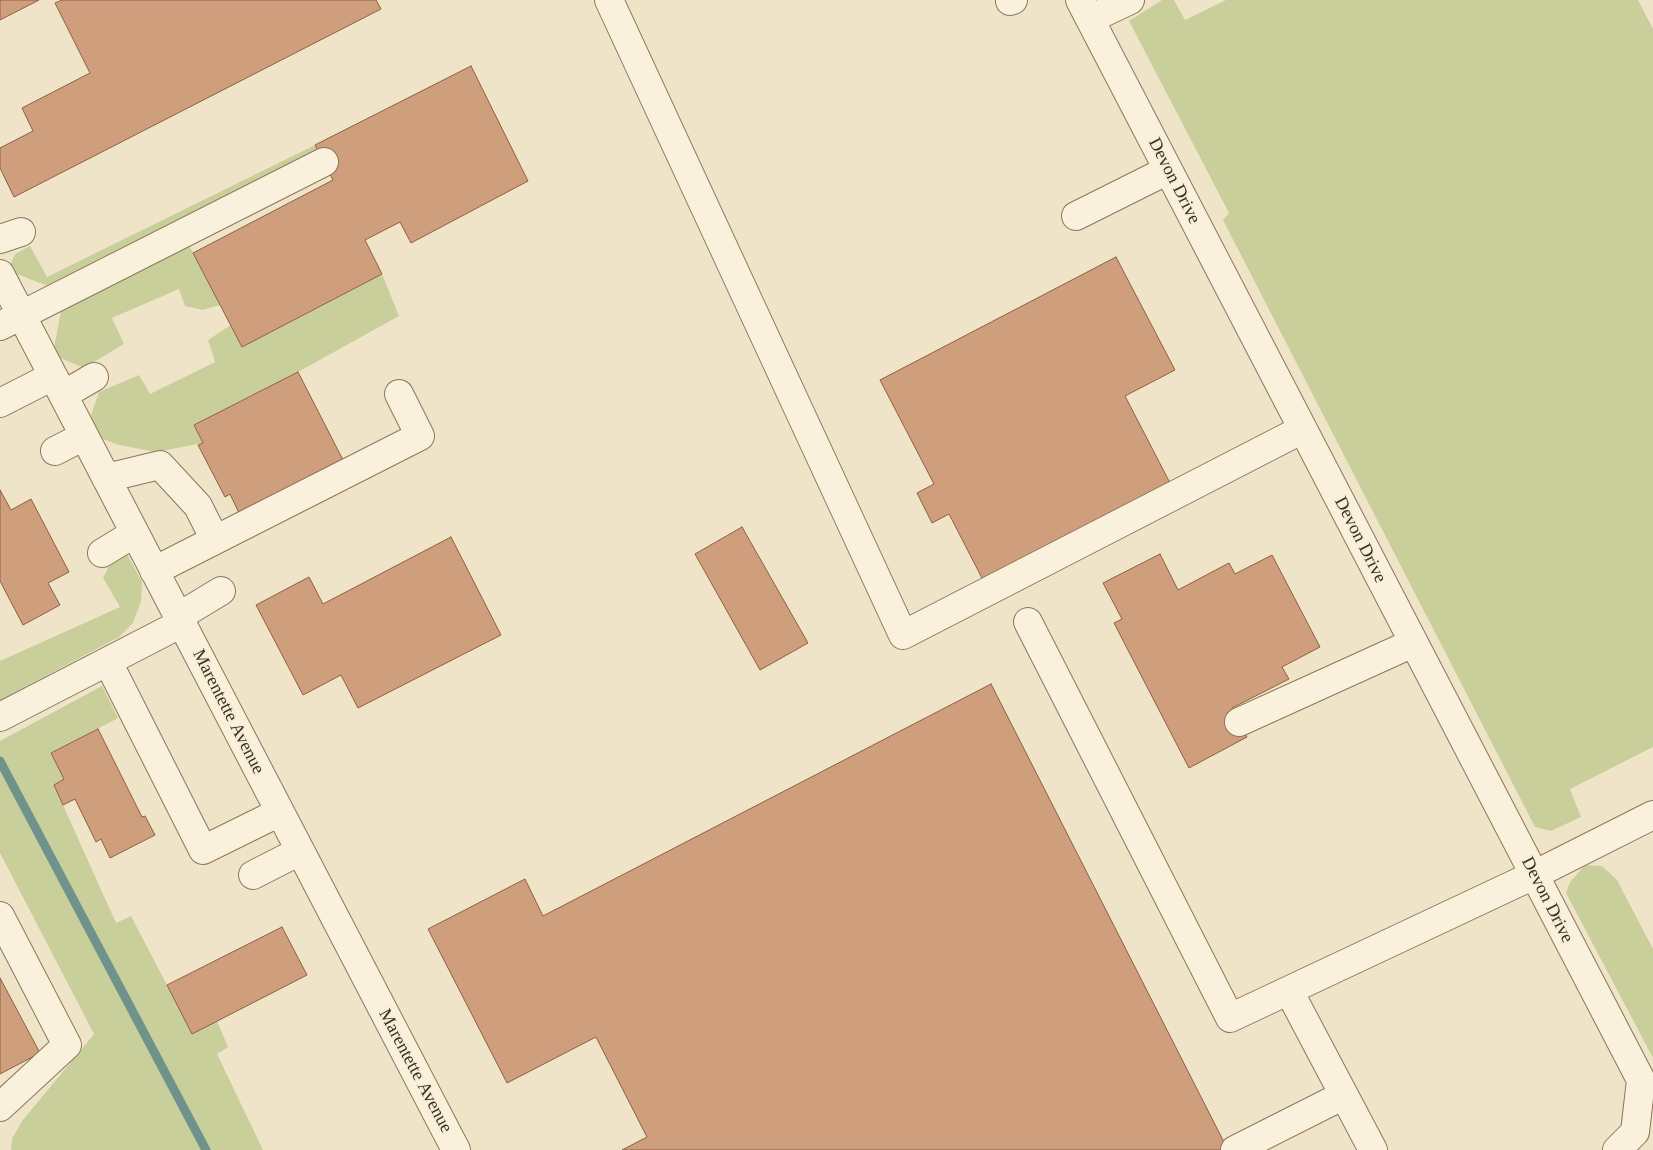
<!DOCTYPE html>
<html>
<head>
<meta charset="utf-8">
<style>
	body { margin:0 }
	canvas { display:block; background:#f0e4c8 }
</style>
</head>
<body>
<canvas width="1653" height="1150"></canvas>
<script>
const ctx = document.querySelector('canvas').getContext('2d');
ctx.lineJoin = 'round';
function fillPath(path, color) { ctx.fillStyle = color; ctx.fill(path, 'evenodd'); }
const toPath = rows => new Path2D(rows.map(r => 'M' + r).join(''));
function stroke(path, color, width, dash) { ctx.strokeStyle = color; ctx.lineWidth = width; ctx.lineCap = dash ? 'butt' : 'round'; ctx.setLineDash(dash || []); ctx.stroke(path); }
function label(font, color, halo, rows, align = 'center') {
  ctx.font = font + ' "Times New Roman",serif'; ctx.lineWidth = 4; ctx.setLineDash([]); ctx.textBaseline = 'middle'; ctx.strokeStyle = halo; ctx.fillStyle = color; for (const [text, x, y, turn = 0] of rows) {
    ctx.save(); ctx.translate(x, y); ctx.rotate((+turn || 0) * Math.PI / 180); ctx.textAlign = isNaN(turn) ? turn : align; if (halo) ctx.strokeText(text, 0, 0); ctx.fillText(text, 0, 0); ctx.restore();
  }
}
const green = toPath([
	[1162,0,1174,0,1185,20,1226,0,1638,0,1653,29,1653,747,1570,789,1581,817,1551,831,1535,827,1223,220,1229,213,1129,21],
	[315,145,318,150,53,288,14,273,10,265,15,254,30,246,47,277],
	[187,241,220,305,203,310,185,306,179,289,112,318,124,344,84,368,58,357,54,348,62,305],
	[382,274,399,316,298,372,194,425,203,443,156,452,119,445,100,438,90,418,99,392,139,375,150,394,215,362,208,340,231,325,242,347],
	[127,554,142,582,141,601,133,623,119,637,0,700,0,661,120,607,103,578,109,566],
	[102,686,118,718,51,753,64,779,54,785,116,923,131,916,192,1033,217,1021,228,1047,217,1054,263,1150,11,1150,12,1139,22,1121,94,1034,0,853,0,741],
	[1585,865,1602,866,1617,880,1653,949,1653,1058,1566,893,1570,882]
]);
const stream = toPath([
	[0,761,206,1150]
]);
const building = toPath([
	[0,0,39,0,0,20,0,0],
	[62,0,376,0,381,9,14,197,0,168,0,148,33,131,22,108,90,73,55,3,62,0],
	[471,66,528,181,411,243,400,222,365,240,382,274,242,347,193,253,333,180,315,145,471,66],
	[1116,257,1175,370,1125,396,1170,483,983,580,949,514,932,523,917,493,934,484,880,380,1116,257],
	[298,372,343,460,239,513,230,494,225,497,198,445,203,443,194,425,298,372],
	[0,490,11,510,31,499,69,572,48,583,60,605,23,625,0,581,0,490],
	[742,527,808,643,760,670,695,554,742,527],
	[451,537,501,635,358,708,341,675,303,695,256,605,309,577,323,604,451,537],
	[1160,554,1178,590,1229,563,1235,574,1272,555,1320,647,1282,667,1289,679,1232,708,1247,737,1189,768,1114,623,1122,619,1103,583,1160,554],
	[991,684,1228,1150,622,1150,647,1137,596,1037,507,1083,428,929,525,879,543,916,991,684],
	[98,729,142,817,145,816,155,835,110,858,101,839,96,842,75,799,63,805,54,785,64,779,51,753,98,729],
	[282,927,307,975,192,1034,167,985,282,927],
	[0,978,40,1053,0,1074,0,978]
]);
const minor = toPath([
	[609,0,903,635,1303,429],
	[1080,0,1641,1080,1635,1132,1617,1150],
	[1010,1,1013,0],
	[1090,19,1130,0],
	[1076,216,1168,170],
	[0,239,21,232],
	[0,274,456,1150],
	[0,326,324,162],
	[63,395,94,377],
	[0,403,53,376],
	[55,451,84,436],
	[106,478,160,465,198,506,215,540],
	[102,553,135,533],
	[154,571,420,436,399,394],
	[178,617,221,591],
	[1028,622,1230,1018,1534,875,1653,815],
	[108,662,203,850,280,812],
	[0,717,182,623],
	[1239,722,1413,643],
	[253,875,300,851],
	[0,916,67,1045,0,1107],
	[1289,991,1373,1150],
	[1235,1150,1344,1095]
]);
const streetNames = [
	["Devon Drive",1174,181,63],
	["Devon Drive",1360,540,63],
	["Marentette Avenue",228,712,63],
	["Devon Drive",1547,900,63],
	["Marentette Avenue",415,1071,62]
];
fillPath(green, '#c9cf9b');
stroke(stream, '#6f938a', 9);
fillPath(building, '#cf9f7d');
stroke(building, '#8d5f41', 1);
stroke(minor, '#8d765c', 30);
stroke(minor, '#faf1dc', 28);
label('18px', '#3d2e20', '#f7eed8', streetNames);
</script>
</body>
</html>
